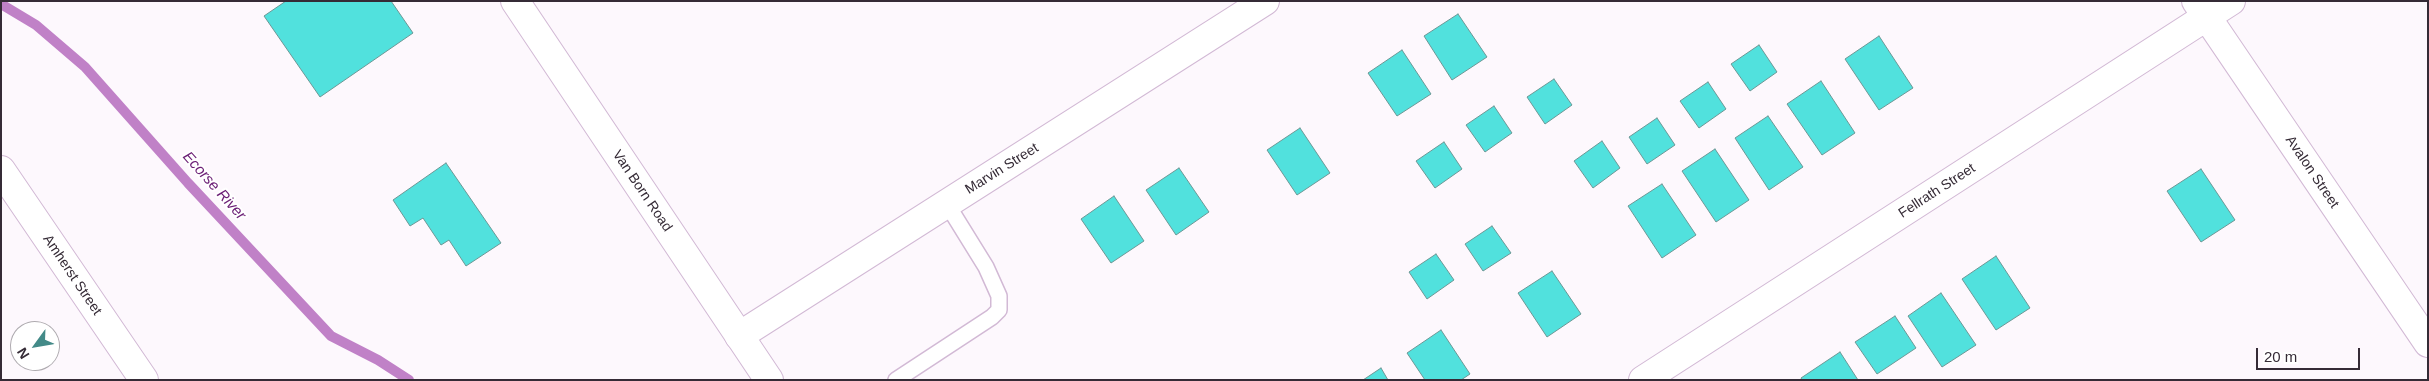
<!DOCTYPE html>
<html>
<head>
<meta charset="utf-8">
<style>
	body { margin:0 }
	#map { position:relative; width:2429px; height:381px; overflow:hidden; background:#fdf8fd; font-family:Arial,sans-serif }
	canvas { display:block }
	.frame { position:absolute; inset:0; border:2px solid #352b36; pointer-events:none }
	.north { position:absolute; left:10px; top:321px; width:50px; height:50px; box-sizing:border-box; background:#fff; border:1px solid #aeaaaf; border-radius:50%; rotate:238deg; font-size:14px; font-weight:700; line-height:20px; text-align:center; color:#352b36 }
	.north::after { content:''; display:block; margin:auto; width:18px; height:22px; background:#438a88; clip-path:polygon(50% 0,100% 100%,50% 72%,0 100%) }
	.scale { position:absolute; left:2256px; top:348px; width:104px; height:22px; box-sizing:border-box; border:2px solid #352b36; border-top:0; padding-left:6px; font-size:15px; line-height:18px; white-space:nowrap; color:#352b36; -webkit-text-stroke:4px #fff; paint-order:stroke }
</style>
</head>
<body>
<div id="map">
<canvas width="2429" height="381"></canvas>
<div class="frame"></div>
<div class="north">N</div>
<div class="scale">20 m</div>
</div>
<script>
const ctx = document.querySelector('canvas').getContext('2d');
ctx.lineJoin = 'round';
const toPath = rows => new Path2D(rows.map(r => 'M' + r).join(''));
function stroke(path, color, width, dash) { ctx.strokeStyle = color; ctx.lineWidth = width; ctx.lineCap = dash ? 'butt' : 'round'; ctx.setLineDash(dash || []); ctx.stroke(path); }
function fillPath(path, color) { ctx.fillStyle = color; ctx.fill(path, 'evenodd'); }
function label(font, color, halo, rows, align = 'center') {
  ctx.font = font + ' Arial,sans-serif'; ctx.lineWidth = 4; ctx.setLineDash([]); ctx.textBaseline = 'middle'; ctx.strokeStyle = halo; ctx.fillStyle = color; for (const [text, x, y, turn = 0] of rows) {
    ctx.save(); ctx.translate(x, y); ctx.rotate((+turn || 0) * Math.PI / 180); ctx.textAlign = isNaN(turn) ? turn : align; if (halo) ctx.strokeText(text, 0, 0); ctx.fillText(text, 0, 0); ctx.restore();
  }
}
const stream = toPath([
	[1,4,36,25,85,67,188,183,331,336,378,360,409,380]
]);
const building = toPath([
	[286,1,391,1,413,33,320,97,264,16,286,1],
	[1458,14,1487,57,1452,80,1424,36,1458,14],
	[1879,36,1913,88,1879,110,1845,59,1879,36],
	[1759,45,1777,72,1750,91,1731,64,1759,45],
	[1402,50,1431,94,1397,116,1368,73,1402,50],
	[1554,79,1572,105,1545,124,1527,97,1554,79],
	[1821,81,1855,133,1822,155,1787,104,1821,81],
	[1708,82,1726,109,1699,128,1680,101,1708,82],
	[1494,106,1512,133,1485,152,1466,125,1494,106],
	[1768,116,1803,167,1769,190,1735,138,1768,116],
	[1657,118,1675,145,1647,164,1629,137,1657,118],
	[1300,128,1330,173,1297,195,1267,150,1300,128],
	[1602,141,1620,168,1593,188,1574,161,1602,141],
	[1444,142,1462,169,1435,188,1416,161,1444,142],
	[1715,149,1749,200,1716,222,1682,171,1715,149],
	[446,163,501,243,466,266,449,240,441,245,423,218,410,226,393,200,446,163],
	[1179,168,1209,212,1176,235,1146,190,1179,168],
	[2201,169,2235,220,2201,242,2167,191,2201,169],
	[1662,184,1696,235,1662,258,1628,206,1662,184],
	[1114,196,1144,241,1111,263,1081,219,1114,196],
	[1492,226,1511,253,1483,271,1465,244,1492,226],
	[1436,254,1454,280,1427,299,1409,272,1436,254],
	[1996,256,2030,308,1996,330,1962,279,1996,256],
	[1552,271,1581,314,1547,337,1518,293,1552,271],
	[1941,293,1976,345,1942,367,1908,316,1941,293],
	[1895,316,1916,348,1877,374,1855,342,1895,316],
	[1441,330,1470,374,1461,380,1425,380,1407,353,1441,330],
	[1840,352,1858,380,1802,380,1801,378,1840,352],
	[1381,368,1388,380,1363,380,1381,368]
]);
const lane = toPath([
	[896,380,992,317,999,310,999,296,986,267,947,204]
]);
const street = toPath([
	[2196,1,2428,343],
	[1,170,144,380],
	[739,336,1265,1],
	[1643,380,2231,1]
]);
const secondary = toPath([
	[515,1,769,380]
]);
const streetNames = [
	["Marvin Street",1002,169,-32],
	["Avalon Street",2312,172,56],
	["Van Born Road",642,191,56],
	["Fellrath Street",1937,191,-33],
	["Amherst Street",72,275,56]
];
const waterNames = [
	["Ecorse River",214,186,48]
];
stroke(stream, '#c081c7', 10);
fillPath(building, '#51e1dd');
stroke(building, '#6c9795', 1);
stroke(lane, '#d2b9d5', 18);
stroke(street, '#d2b9d5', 30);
stroke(secondary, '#d2b9d5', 30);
stroke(lane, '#fff', 15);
stroke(street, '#fff', 28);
stroke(secondary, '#fff', 28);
label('14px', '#352b36', '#fff', streetNames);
label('italic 15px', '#6c2076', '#fff', waterNames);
</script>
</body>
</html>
